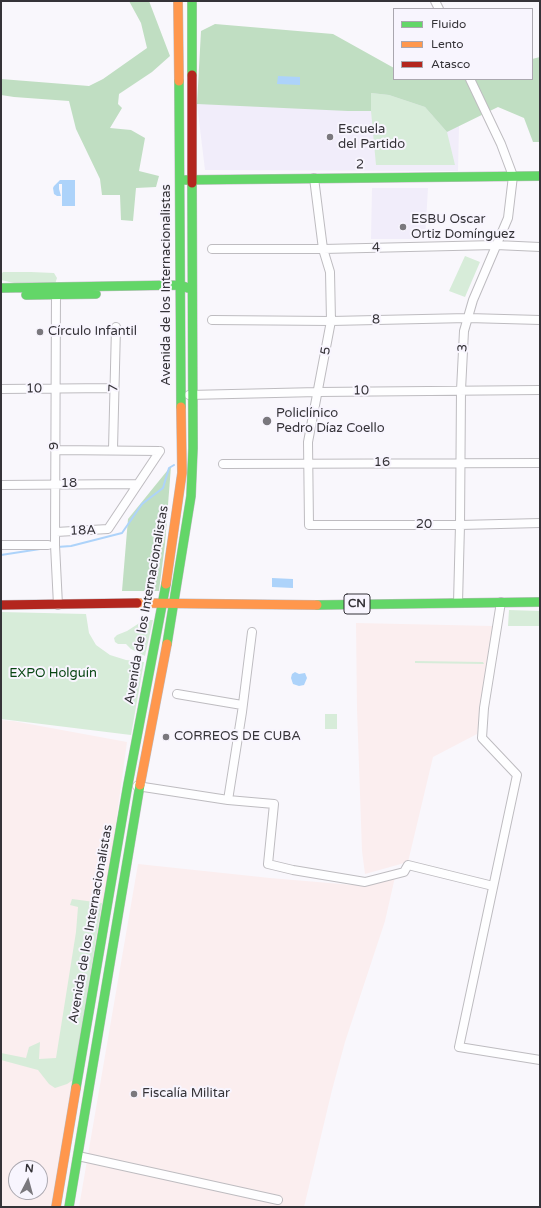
<!DOCTYPE html>
<html>
<head>
<meta charset="utf-8">
<style>
	body { margin:0 }
	#map { position:relative; width:541px; height:1208px; overflow:hidden; background:#f9f7fc; font-family:"Varela Round",sans-serif }
	canvas { display:block }
	.frame { position:absolute; inset:0; border:2px solid #353338; pointer-events:none }
	.legend { position:absolute; left:393px; top:8px; width:140px; height:72px; box-sizing:border-box; background:#f8f5fe; border:1px solid #aaa7af; margin:0; padding:5px 7px; list-style:none; font-size:12px; color:#353338 }
	.legend li { display:flex; align-items:center; gap:8px; height:20px }
	.legend b { width:20px; border:1px solid #aaa7af }
	.north { position:absolute; left:8px; top:1160px; width:40px; height:40px; box-sizing:border-box; background:#f8f5fe; border:1px solid #aaa7af; border-radius:50%; rotate:6deg; font-size:11px; font-weight:700; line-height:16px; text-align:center; color:#353338 }
	.north::after { content:''; display:block; margin:auto; width:14px; height:18px; background:#7a787d; clip-path:polygon(50% 0,100% 100%,50% 72%,0 100%) }
</style>
</head>
<body>
<div id="map">
<canvas width="541" height="1208"></canvas>
<div class="frame"></div>
<ul class="legend">
<li><b style="height:5px;background:#63d668"></b>Fluido</li>
<li><b style="height:5px;background:#ff974d"></b>Lento</li>
<li><b style="height:5px;background:#b3261e"></b>Atasco</li>
</ul>
<div class="north">N</div>
</div>
<script>
const ctx = document.querySelector('canvas').getContext('2d');
ctx.lineJoin = 'round';
function fillPath(path, color) { ctx.fillStyle = color; ctx.fill(path, 'evenodd'); }
const toPath = rows => new Path2D(rows.map(r => 'M' + r).join(''));
function stroke(path, color, width, dash) { ctx.strokeStyle = color; ctx.lineWidth = width; ctx.lineCap = dash ? 'butt' : 'round'; ctx.setLineDash(dash || []); ctx.stroke(path); }
function label(font, color, halo, rows, align = 'center') {
  ctx.font = font + ' "Varela Round",sans-serif'; ctx.lineWidth = 4; ctx.setLineDash([]); ctx.textBaseline = 'middle'; ctx.strokeStyle = halo; ctx.fillStyle = color; for (const [text, x, y, turn = 0] of rows) {
    ctx.save(); ctx.translate(x, y); ctx.rotate((+turn || 0) * Math.PI / 180); ctx.textAlign = isNaN(turn) ? turn : align; if (halo) ctx.strokeText(text, 0, 0); ctx.fillText(text, 0, 0); ctx.restore();
  }
}
const industrial = toPath([
	[356,623,493,626,477,734,433,757,408,862,365,874,362,851,357,709],
	[1,720,13,721,127,742,104,910,53,1207,1,1207],
	[16,1168,40,1168,40,1192,16,1192],
	[138,864,270,878,353,885,383,882,395,877,385,921,345,1042,332,1090,304,1207,79,1207]
]);
const built = toPath([
	[394,79,446,79,460,82,458,171,205,170,197,104],
	[372,188,428,188,425,239,371,239]
]);
const green = toPath([
	[371,93,389,95,425,107,447,132,455,165,376,165,371,111],
	[465,256,480,262,465,297,449,291],
	[3,272,31,272,54,273,57,278,55,284,14,283,1,280,1,274],
	[509,610,540,611,540,626,508,626],
	[1,612,86,614,89,633,96,645,110,655,126,660,144,662,131,735,1,719],
	[147,620,153,620,145,656,131,649,126,644,118,644,115,642,114,638,117,635,127,631,141,622],
	[415,661,483,662,484,664,415,663],
	[325,714,337,714,337,729,325,729],
	[72,899,102,903,73,1080,67,1084,55,1088,49,1084,38,1070,1,1060,1,1053,26,1058,29,1047,40,1042,39,1059,56,1058,76,932,78,907,70,905]
]);
const forest = toPath([
	[129,1,149,1,170,56,152,72,119,94,118,104,122,108,110,128,131,130,145,138,139,171,159,176,156,187,136,188,133,221,121,220,120,195,102,195,100,179,76,129,69,101,14,97,1,95,1,79,89,86,103,79,147,48,141,23],
	[215,24,333,34,394,68,394,79,532,79,532,59,540,57,540,142,533,142,524,118,498,107,447,132,425,107,389,95,371,93,371,111,348,111,197,104,201,31],
	[171,466,165,544,159,591,122,591,128,519]
]);
const water = toPath([
	[278,76,300,77,300,85,277,84],
	[60,180,75,180,75,206,62,206,62,184,59,184,59,189,61,196,57,196,54,194,53,188,54,186],
	[272,578,293,579,293,588,272,587],
	[295,672,299,674,305,673,307,678,304,685,299,686,293,684,291,678,292,674]
]);
const stream = toPath([
	[57,547,71,546,122,533,142,504,163,488,169,468,174,465],
	[1,555,40,549]
]);
const street = toPath([
	[435,1,439,9],
	[314,178,323,249,330,272,331,321,308,442,309,525,460,525,540,523],
	[212,249,323,249,496,245,540,247],
	[56,289,55,545,58,605],
	[212,320,331,321,468,318,540,320],
	[1,389,114,388],
	[189,395,318,392,540,390],
	[113,449,116,327],
	[55,450,160,451],
	[223,464,540,463],
	[1,485,136,484],
	[56,532,108,529,160,451],
	[1,545,48,545],
	[501,602,484,708,482,738,517,775,459,1047,540,1060],
	[458,603,460,525,461,390,464,331,473,300,508,218,513,176,501,144,470,79],
	[177,694,242,705],
	[137,786,228,800,274,804,268,864,293,870,365,882,404,872,408,865,493,886],
	[228,800,242,712,252,632],
	[78,1156,278,1200]
]);
const fast = toPath([
	[192,1,192,75],
	[179,81,181,407],
	[184,180,540,176],
	[1,288,180,285,188,288],
	[26,295,96,294],
	[317,605,540,602],
	[167,644,191,496,193,448,192,183],
	[76,1088,128,784,166,584],
	[69,1207,140,785]
]);
const slow = toPath([
	[178,1,179,81],
	[166,584,182,473,181,407],
	[137,603,317,605],
	[140,785,167,644],
	[56,1207,76,1088]
]);
const jam = toPath([
	[192,75,192,183],
	[1,605,137,603]
]);
const markers = [
	[330,137,4,"#7a787d"],
	[403,227,4,"#7a787d"],
	[40,332,4,"#7a787d"],
	[267,421,5,"#7a787d"],
	[166,737,4,"#7a787d"],
	[134,1094,4,"#7a787d"]
];
const shields = [
	[357,604,26]
];
const shieldNames = [
	["CN",357,604]
];
const poiNames = [
	["Escuela",338,130],
	["del Partido",338,145],
	["ESBU Oscar",411,220],
	["Ortiz Domínguez",411,235],
	["Círculo Infantil",48,332],
	["Policlínico",276,414],
	["Pedro Díaz Coello",276,429],
	["CORREOS DE CUBA",174,737],
	["Fiscalía Militar",142,1094]
];
const streetNames = [
	["2",360,165,-1],
	["4",376,248,-1],
	["Avenida de los Internacionalistas",167,285,-90],
	["8",376,320,-1],
	["3",463,348,-87],
	["5",326,351,-80],
	["7",114,388,-88],
	["10",34,389,-1],
	["10",361,391,-1],
	["9",55,446,-90],
	["16",382,463],
	["18",69,484],
	["20",424,525],
	["18A",83,531,-2],
	["Avenida de los Internacionalistas",147,605,-80],
	["Avenida de los Internacionalistas",91,924,-80]
];
const parkNames = [
	["EXPO Holguín",53,674]
];
fillPath(industrial, '#fbeeef');
fillPath(built, '#f1edfa');
fillPath(green, '#d7ecd9');
fillPath(forest, '#c0dec2');
fillPath(water, '#add3fa');
stroke(stream, '#add3fa', 2);
stroke(street, '#bebcc0', 10);
stroke(fast, '#bebcc0', 10);
stroke(slow, '#bebcc0', 10);
stroke(jam, '#bebcc0', 10);
stroke(street, '#fefeff', 8);
stroke(fast, '#63d668', 9);
stroke(slow, '#ff974d', 9);
stroke(jam, '#b3261e', 9);
for (const [x, y, r, color] of markers) { const dot = new Path2D(); dot.arc(x, y, r, 0, 2 * Math.PI); ctx.fillStyle = color; ctx.fill(dot); stroke(dot, '#f8f5fe', 1.5); }
for (const [x, y, w] of shields) { const box = new Path2D(); box.roundRect(x - w / 2, y - 10, w, 20, 3); ctx.fillStyle = '#f8f5fe'; ctx.fill(box); stroke(box, '#353338', 1); }
label('bold 12px', '#353338', null, shieldNames);
label('13px', '#353338', '#f8f5fe', poiNames, 'left');
label('13px', '#353338', '#f8f5fe', streetNames);
label('13px', '#084613', '#f8f5fe', parkNames);
</script>
</body>
</html>
